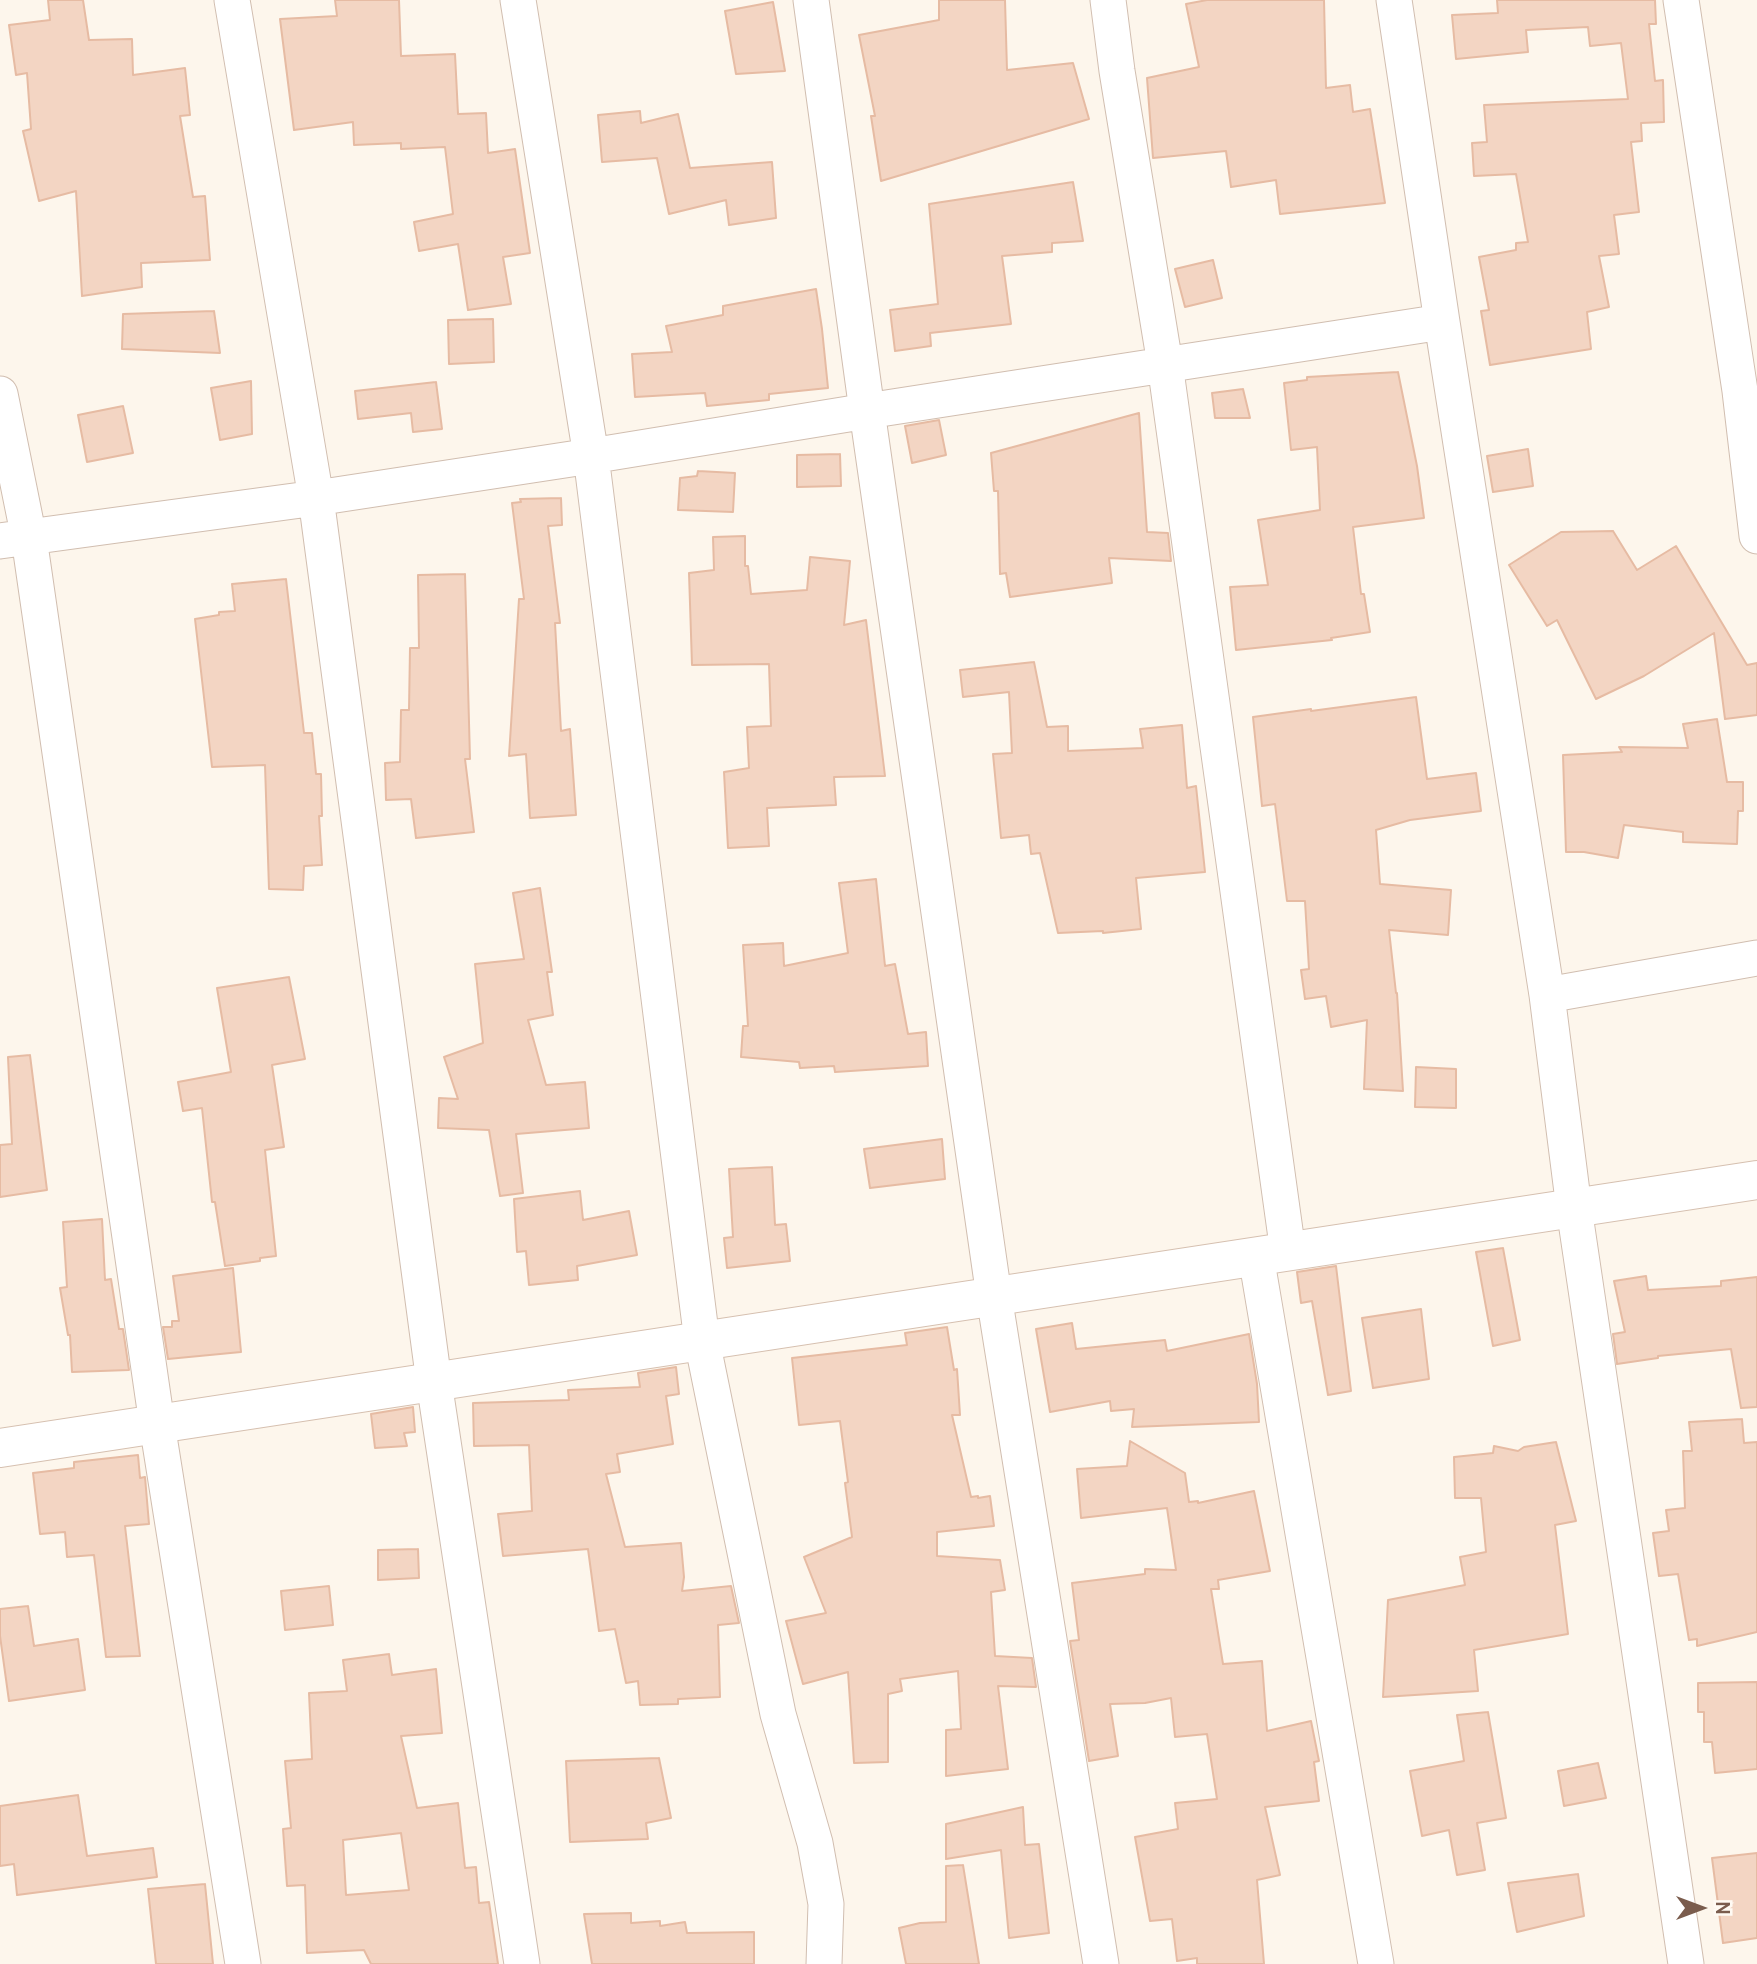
<!DOCTYPE html>
<html>
<head>
<meta charset="utf-8">
<style>
	body { margin:0 }
	#map { position:relative; width:1757px; height:1964px; overflow:hidden; background:#fdf6ec; font-family:Cabin,sans-serif }
	canvas { display:block }
	.north { position:absolute; left:1666px; top:1873px; width:70px; height:70px; -webkit-text-stroke:5px #fffaf3; paint-order:stroke; rotate:90deg; font-size:19px; font-weight:700; line-height:28px; text-align:center; color:#7a5c4d }
	.north::after { content:''; display:block; margin:auto; width:24px; height:32px; background:#7a5c4d; clip-path:polygon(50% 0,100% 100%,50% 72%,0 100%) }
</style>
</head>
<body>
<div id="map">
<canvas width="1757" height="1964"></canvas>
<div class="north">N</div>
</div>
<script>
const ctx = document.querySelector('canvas').getContext('2d');
ctx.lineJoin = 'round';
function fillPath(path, color) { ctx.fillStyle = color; ctx.fill(path, 'evenodd'); }
const toPath = rows => new Path2D(rows.map(r => 'M' + r).join(''));
function stroke(path, color, width, dash) { ctx.strokeStyle = color; ctx.lineWidth = width; ctx.lineCap = dash ? 'butt' : 'round'; ctx.setLineDash(dash || []); ctx.stroke(path); }
const building = toPath([
	[48,0,83,0,89,40,132,39,133,75,185,68,190,115,180,116,193,197,205,196,210,260,141,263,142,287,82,296,76,191,39,201,23,131,31,129,27,73,16,75,9,25,50,20,48,0],
	[335,0,399,0,401,56,455,54,458,114,486,113,488,153,515,149,530,253,503,257,511,304,468,310,458,244,419,251,414,222,453,214,445,147,401,149,401,143,354,145,353,122,294,130,280,19,337,16,335,0],
	[939,0,1005,0,1007,70,1073,63,1089,119,881,181,871,116,875,116,859,35,939,20,939,0],
	[1207,0,1324,0,1326,88,1350,85,1353,112,1370,109,1385,203,1280,214,1276,180,1231,187,1226,151,1153,158,1147,78,1199,67,1186,4,1207,0],
	[1497,0,1655,0,1656,24,1649,24,1655,81,1663,80,1664,122,1641,123,1642,141,1631,142,1639,212,1614,215,1619,254,1599,256,1609,307,1587,312,1591,349,1490,365,1481,311,1489,310,1479,257,1516,250,1516,243,1528,242,1516,174,1474,176,1472,143,1487,142,1484,105,1628,99,1621,43,1590,46,1588,27,1526,30,1528,52,1456,59,1452,15,1498,13,1497,0],
	[773,2,785,71,736,74,725,11,773,2],
	[640,111,641,123,678,114,690,168,772,162,776,218,729,225,726,200,669,214,657,158,602,162,598,115,640,111],
	[1073,182,1083,241,1052,243,1052,252,1002,256,1011,324,930,333,931,346,895,351,890,310,938,304,929,204,1073,182],
	[1213,260,1222,298,1185,307,1175,269,1213,260],
	[816,289,822,329,828,388,769,394,769,400,707,406,705,393,635,397,632,354,672,352,666,326,723,315,723,306,816,289],
	[214,311,220,353,122,349,123,314,214,311],
	[493,319,494,362,449,364,448,320,493,319],
	[1398,372,1417,466,1424,518,1353,527,1361,594,1364,594,1370,632,1331,638,1332,640,1236,650,1230,587,1268,585,1258,520,1320,510,1317,447,1291,450,1284,383,1307,380,1307,377,1398,372],
	[251,381,252,434,220,440,211,388,251,381],
	[436,382,442,429,413,432,411,413,358,419,355,391,436,382],
	[1243,389,1250,418,1215,418,1212,393,1243,389],
	[123,406,133,453,87,462,78,415,123,406],
	[1139,413,1147,532,1168,533,1171,561,1109,558,1112,583,1010,597,1006,573,1000,574,998,491,994,491,991,453,1139,413],
	[939,420,946,455,912,463,905,426,939,420],
	[1528,449,1533,486,1493,492,1487,456,1528,449],
	[840,454,841,486,797,487,797,455,840,454],
	[698,471,735,473,733,512,678,510,680,478,697,476,698,471],
	[561,498,562,525,548,526,560,623,555,623,561,731,570,729,576,815,530,818,526,754,509,756,519,599,524,599,512,503,521,502,520,499,561,498],
	[1613,531,1637,570,1676,546,1747,665,1757,663,1757,715,1725,719,1714,633,1644,676,1596,699,1557,620,1547,626,1509,565,1561,532,1613,531],
	[745,536,745,566,748,566,751,594,807,590,810,557,850,561,844,625,866,620,885,776,834,777,836,805,767,808,769,846,728,848,724,772,749,768,747,727,771,726,769,664,692,665,689,573,714,570,713,537,745,536],
	[465,574,470,759,465,759,474,832,416,838,411,799,386,800,385,763,400,762,401,710,409,710,410,648,419,648,418,575,465,574],
	[286,579,304,733,312,733,316,774,321,774,322,816,319,816,322,865,304,866,303,890,269,889,265,765,212,767,195,619,219,615,219,612,235,611,232,584,286,579],
	[1034,662,1047,727,1068,726,1068,751,1143,748,1140,729,1182,725,1187,788,1196,786,1205,872,1136,878,1141,929,1103,933,1103,931,1058,933,1040,853,1031,854,1029,835,1001,838,993,754,1012,753,1009,692,963,697,960,670,1034,662],
	[1416,697,1427,779,1476,773,1481,811,1410,820,1376,830,1380,884,1451,890,1448,935,1389,930,1396,993,1397,993,1403,1091,1364,1089,1367,1020,1331,1027,1326,996,1305,999,1301,970,1309,969,1305,901,1287,901,1275,804,1262,806,1253,717,1311,709,1311,711,1416,697],
	[1717,719,1727,782,1743,782,1743,811,1738,811,1737,844,1683,842,1683,832,1624,825,1618,858,1584,852,1566,852,1563,755,1622,752,1619,747,1688,748,1683,724,1717,719],
	[876,879,885,966,895,964,908,1034,926,1032,928,1066,835,1072,834,1066,800,1068,799,1062,741,1057,743,1026,748,1026,743,945,783,943,784,966,848,953,839,883,876,879],
	[540,888,552,972,547,972,553,1015,528,1020,546,1085,585,1082,589,1128,516,1134,523,1193,500,1196,489,1130,438,1128,439,1098,458,1099,444,1057,483,1043,475,964,524,959,513,893,540,888],
	[289,977,305,1059,272,1065,284,1147,265,1150,276,1256,260,1258,260,1261,225,1266,215,1202,212,1202,202,1108,183,1111,178,1082,231,1072,217,988,289,977],
	[30,1055,47,1190,0,1197,0,1145,12,1144,8,1057,30,1055],
	[1416,1067,1456,1069,1456,1108,1415,1107,1416,1067],
	[942,1139,945,1179,870,1188,864,1149,942,1139],
	[772,1167,775,1225,786,1224,790,1261,727,1268,724,1238,733,1237,729,1169,772,1167],
	[580,1191,583,1220,629,1211,637,1255,577,1266,578,1280,529,1285,526,1251,517,1252,514,1199,580,1191],
	[102,1219,105,1280,111,1279,119,1329,123,1329,129,1370,72,1372,70,1335,68,1335,60,1288,67,1287,63,1222,102,1219],
	[1503,1248,1520,1340,1493,1346,1476,1252,1503,1248],
	[1336,1266,1351,1391,1328,1395,1312,1301,1301,1303,1297,1272,1336,1266],
	[233,1268,241,1352,168,1359,163,1327,172,1327,172,1321,179,1321,173,1276,233,1268],
	[1646,1276,1648,1290,1721,1286,1721,1281,1757,1277,1757,1407,1741,1408,1731,1349,1658,1356,1658,1358,1617,1364,1613,1334,1625,1332,1614,1281,1646,1276],
	[1421,1309,1429,1379,1373,1388,1362,1318,1421,1309],
	[1072,1323,1076,1349,1165,1340,1167,1351,1249,1334,1257,1384,1259,1422,1132,1427,1134,1409,1111,1411,1110,1401,1050,1412,1036,1329,1072,1323],
	[947,1327,954,1370,957,1369,960,1415,952,1415,971,1497,978,1496,978,1498,990,1496,994,1526,937,1532,937,1556,1000,1560,1005,1590,991,1592,995,1656,1032,1658,1036,1687,998,1686,1008,1769,946,1776,946,1730,961,1729,958,1671,900,1679,902,1691,888,1694,888,1762,854,1763,848,1672,803,1684,786,1621,826,1613,804,1557,852,1537,845,1483,848,1482,840,1421,799,1425,792,1358,907,1345,905,1333,947,1327],
	[676,1367,679,1394,666,1396,673,1444,617,1454,620,1472,606,1474,625,1547,681,1543,684,1577,682,1591,731,1586,739,1623,718,1625,720,1697,678,1699,678,1704,640,1705,638,1681,626,1683,615,1629,599,1631,588,1549,503,1556,498,1514,532,1511,529,1445,474,1446,473,1403,569,1400,568,1390,640,1387,638,1373,676,1367],
	[413,1407,415,1432,404,1433,407,1446,375,1448,371,1414,413,1407],
	[1742,1419,1744,1443,1757,1442,1757,1632,1697,1646,1697,1639,1689,1640,1678,1574,1659,1576,1653,1533,1669,1531,1666,1510,1685,1508,1683,1451,1692,1451,1689,1422,1742,1419],
	[1130,1441,1185,1473,1189,1502,1198,1501,1198,1503,1254,1491,1270,1571,1218,1580,1219,1589,1211,1589,1223,1664,1262,1661,1267,1731,1311,1721,1319,1761,1314,1762,1319,1801,1265,1807,1280,1875,1257,1880,1264,1964,1197,1964,1197,1958,1177,1961,1172,1919,1150,1921,1135,1837,1178,1829,1175,1803,1217,1799,1207,1734,1175,1737,1171,1698,1145,1703,1110,1704,1118,1756,1089,1761,1070,1641,1079,1640,1072,1583,1145,1574,1145,1569,1176,1570,1167,1508,1081,1518,1077,1469,1127,1466,1130,1441],
	[1556,1442,1576,1521,1555,1525,1568,1634,1474,1650,1478,1691,1383,1697,1388,1600,1465,1585,1460,1557,1486,1552,1481,1498,1455,1498,1454,1457,1493,1453,1494,1446,1518,1451,1524,1447,1556,1442],
	[138,1455,140,1478,145,1477,149,1524,125,1526,140,1656,106,1657,94,1555,67,1557,65,1532,40,1534,33,1473,74,1468,74,1462,138,1455],
	[418,1549,419,1578,378,1580,378,1550,418,1549],
	[329,1586,333,1625,285,1630,281,1591,329,1586],
	[28,1606,34,1646,78,1639,85,1690,9,1701,0,1636,0,1609,28,1606],
	[389,1654,392,1675,436,1669,442,1733,401,1736,417,1808,458,1803,465,1868,476,1867,479,1903,489,1902,498,1964,371,1964,364,1950,307,1953,305,1885,287,1886,283,1829,291,1828,285,1761,312,1759,309,1693,347,1691,343,1660,389,1654],
	[401,1833,409,1890,346,1895,343,1840,401,1833],
	[1757,1682,1757,1769,1715,1773,1712,1742,1704,1742,1704,1712,1698,1712,1698,1683,1757,1682],
	[1488,1712,1506,1818,1477,1823,1485,1870,1457,1875,1449,1830,1422,1836,1410,1771,1464,1761,1457,1715,1488,1712],
	[659,1758,671,1818,646,1823,648,1839,570,1842,566,1761,659,1758],
	[1598,1763,1606,1798,1564,1806,1558,1771,1598,1763],
	[78,1795,87,1856,153,1848,157,1877,17,1895,14,1864,0,1866,0,1806,78,1795],
	[1023,1807,1025,1845,1039,1844,1049,1933,1009,1938,1001,1850,946,1859,946,1824,1023,1807],
	[1757,1853,1757,1938,1723,1943,1712,1858,1757,1853],
	[963,1865,979,1964,906,1964,899,1928,920,1923,946,1922,946,1866,963,1865],
	[1578,1874,1584,1916,1517,1932,1508,1883,1578,1874],
	[205,1884,213,1964,156,1964,148,1889,205,1884],
	[631,1913,631,1923,660,1921,660,1926,685,1922,687,1933,754,1932,754,1964,592,1964,584,1914,631,1913]
]);
const street = toPath([
	[232,0,316,498,434,1382,522,1964],
	[518,0,591,456,702,1341,778,1714,815,1843,826,1904,824,1964],
	[811,0,867,411,994,1296,1101,1964],
	[1108,0,1117,71,1165,364,1288,1252],
	[1394,0,1442,322,1547,995,1574,1208,1686,1964],
	[1681,0,1740,391,1757,536],
	[0,394,29,538,157,1424,243,1964],
	[0,541,316,498,591,456,867,411,1442,322],
	[1547,995,1757,958],
	[1256,1256,1376,1964]
]);
const secondary = toPath([
	[0,1448,1757,1180]
]);
fillPath(building, '#f3d5c3');
stroke(building, '#e6bba3', 2);
stroke(street, '#d1beb0', 37);
stroke(secondary, '#d6c0b0', 40);
stroke(street, '#fff', 35);
stroke(secondary, '#fff', 38);
</script>
</body>
</html>
